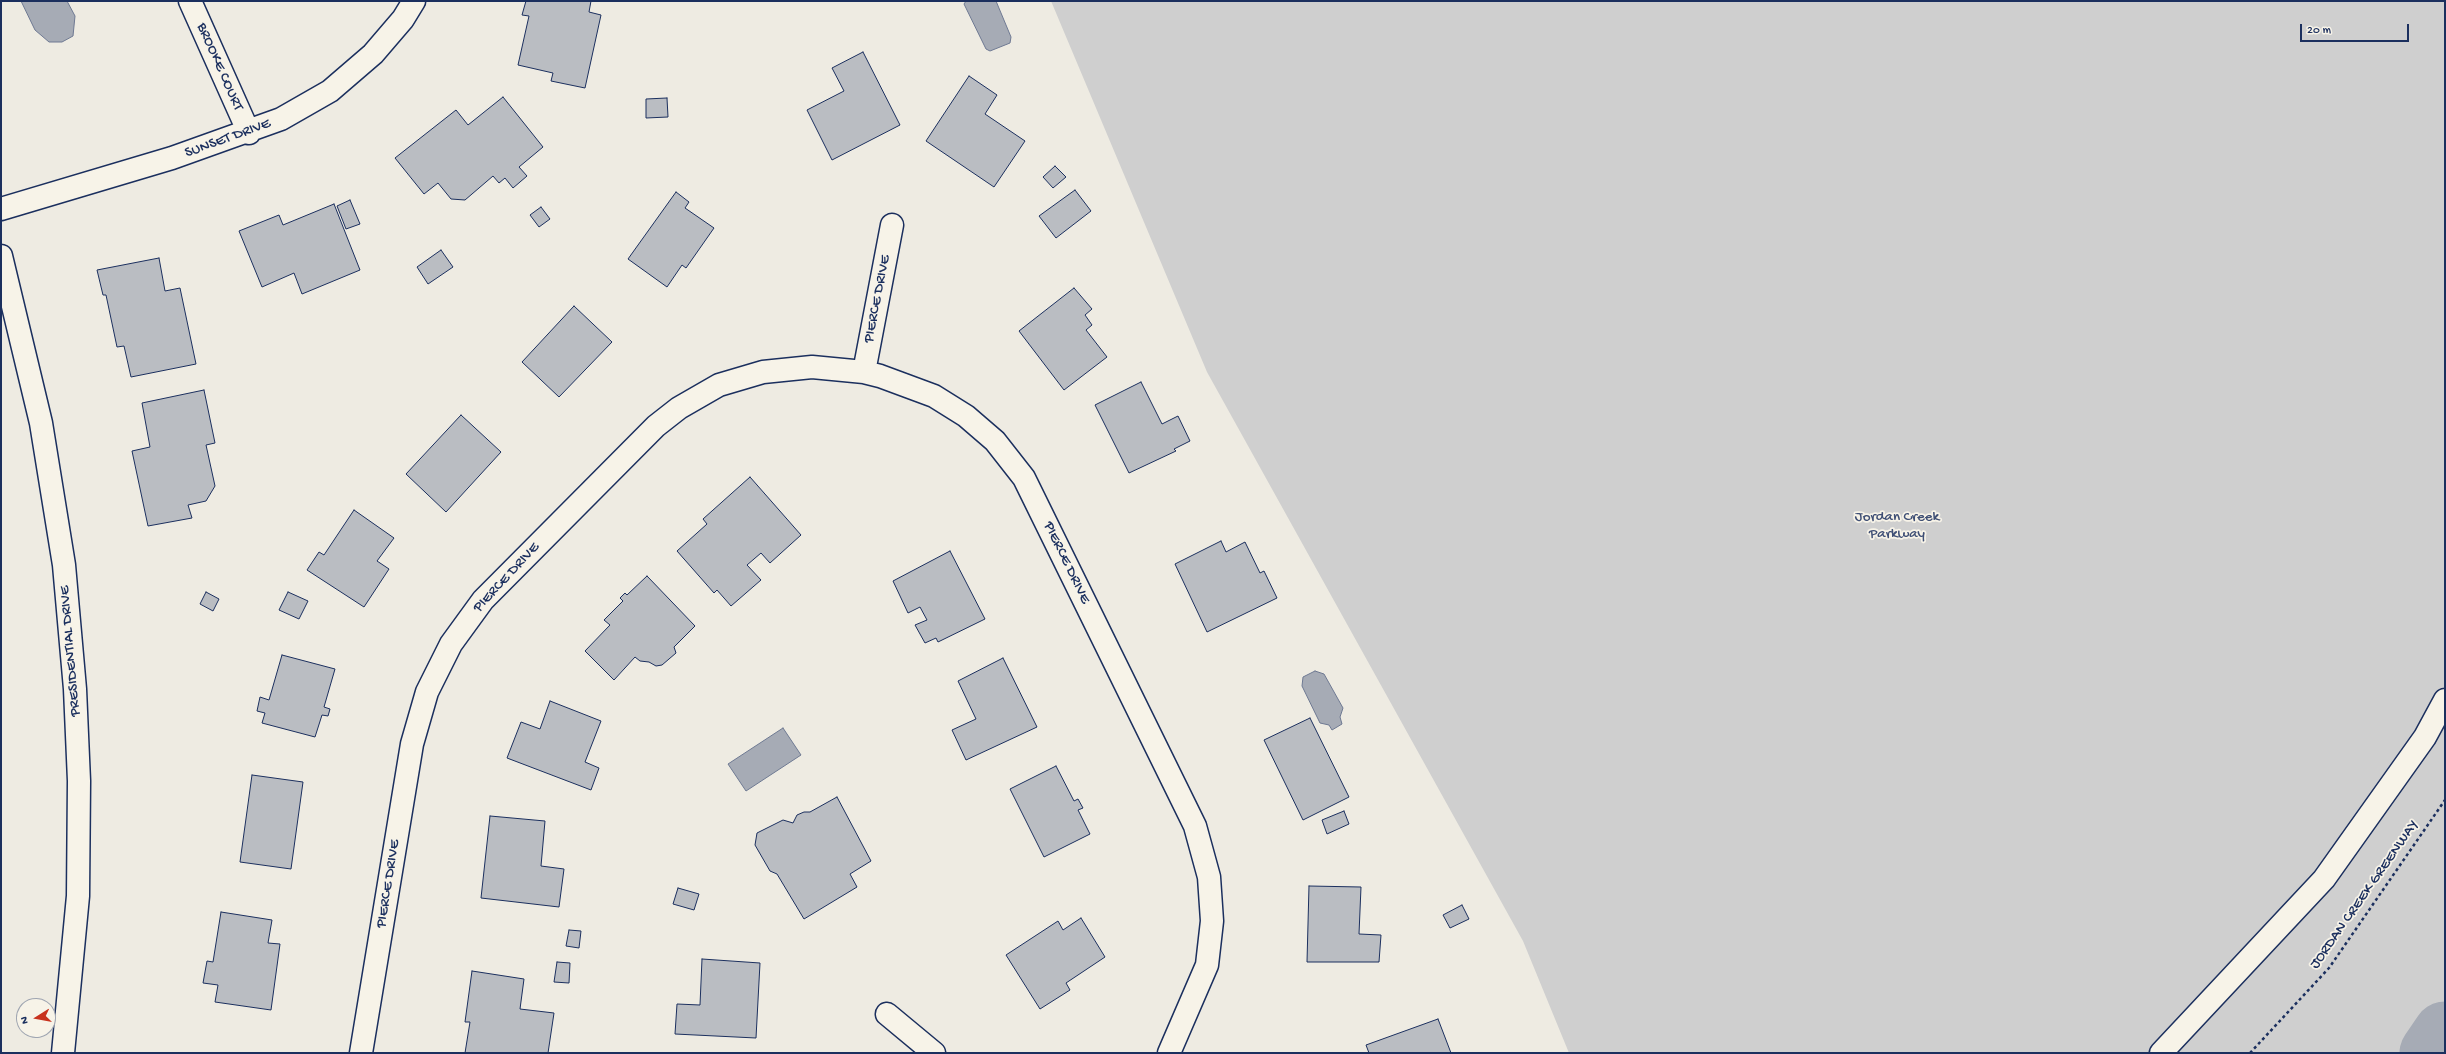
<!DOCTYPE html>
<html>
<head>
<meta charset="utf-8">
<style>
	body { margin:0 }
	#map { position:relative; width:2446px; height:1054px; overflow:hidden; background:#eeebe2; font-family:"Gochi Hand",sans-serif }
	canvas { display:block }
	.frame { position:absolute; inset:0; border:2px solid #1b2f5e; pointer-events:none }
	.north { position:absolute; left:16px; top:998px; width:40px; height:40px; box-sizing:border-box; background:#f7f3e8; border:1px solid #9fa5b1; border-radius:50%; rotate:259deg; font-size:11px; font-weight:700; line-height:16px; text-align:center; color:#1b2f5e }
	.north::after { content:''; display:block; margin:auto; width:14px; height:18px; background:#c8321e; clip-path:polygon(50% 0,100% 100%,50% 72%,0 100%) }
	.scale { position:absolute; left:2300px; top:24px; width:109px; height:18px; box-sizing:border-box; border:2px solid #1b2f5e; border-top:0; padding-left:5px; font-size:12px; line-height:14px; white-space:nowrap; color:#1b2f5e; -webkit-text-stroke:3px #f7f3e8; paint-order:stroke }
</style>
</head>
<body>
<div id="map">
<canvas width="2446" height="1054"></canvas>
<div class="frame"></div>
<div class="north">N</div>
<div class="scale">20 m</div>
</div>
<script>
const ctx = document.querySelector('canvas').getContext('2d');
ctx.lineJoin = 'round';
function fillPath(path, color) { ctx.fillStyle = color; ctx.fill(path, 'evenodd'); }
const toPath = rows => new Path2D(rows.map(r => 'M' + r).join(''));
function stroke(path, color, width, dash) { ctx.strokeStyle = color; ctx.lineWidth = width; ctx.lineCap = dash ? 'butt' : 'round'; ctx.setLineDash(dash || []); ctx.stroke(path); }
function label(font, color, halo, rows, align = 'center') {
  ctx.font = font + ' "Gochi Hand",sans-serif'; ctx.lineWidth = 3.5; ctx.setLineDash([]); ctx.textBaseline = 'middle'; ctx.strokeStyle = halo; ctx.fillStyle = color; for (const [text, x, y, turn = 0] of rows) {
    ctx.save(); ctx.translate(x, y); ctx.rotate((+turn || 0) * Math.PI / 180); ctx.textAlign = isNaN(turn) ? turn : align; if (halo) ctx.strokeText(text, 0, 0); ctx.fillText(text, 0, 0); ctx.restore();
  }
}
const green = toPath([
	[1051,1,2445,1,2445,1053,1569,1053,1523,941,1207,372]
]);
const water = toPath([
	[21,1,67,1,75,16,73,36,62,42,49,42,35,30,21,1],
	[966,1,996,1,1011,37,1010,43,990,51,986,49,964,4,966,1],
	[1315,671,1324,674,1343,708,1340,717,1342,724,1332,730,1329,725,1320,723,1302,686,1303,677,1315,671],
	[783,728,801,755,746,791,728,764,783,728]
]);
const river = toPath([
	[2432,1053,2445,1034]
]);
const building = toPath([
	[526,1,591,1,589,12,601,15,585,88,551,81,553,73,518,65,529,16,522,15,526,1],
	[863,52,900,125,832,160,807,110,844,91,832,68,863,52],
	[969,76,997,95,985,114,1025,141,994,187,926,141,969,76],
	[503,97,543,147,519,167,527,176,513,188,505,178,499,183,493,176,465,200,451,199,438,183,424,194,395,158,456,110,468,125,503,97],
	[667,98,668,117,646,118,646,99,667,98],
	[1055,166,1066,177,1053,188,1043,177,1055,166],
	[1075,190,1091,211,1056,238,1039,216,1075,190],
	[676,192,689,202,685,208,714,228,686,268,682,265,667,287,628,259,676,192],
	[350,200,360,224,346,229,337,206,350,200],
	[334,204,360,270,302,294,294,273,262,287,239,231,279,215,283,225,334,204],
	[541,207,550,219,539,227,530,215,541,207],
	[441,250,453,267,428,284,417,267,441,250],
	[159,258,165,291,180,288,196,364,131,377,124,346,117,347,106,295,103,295,97,270,159,258],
	[1074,288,1092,309,1085,315,1092,325,1086,330,1107,357,1064,390,1019,331,1074,288],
	[574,306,612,342,559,397,522,362,574,306],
	[1141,382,1162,424,1178,416,1190,441,1174,449,1176,451,1129,473,1095,405,1141,382],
	[204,390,215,443,206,445,215,486,206,501,188,505,192,518,148,526,132,451,150,447,142,403,204,390],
	[461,415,501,452,446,512,406,474,461,415],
	[750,477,801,535,770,563,761,553,747,565,761,580,731,606,717,590,714,593,677,551,707,524,703,519,750,477],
	[354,510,394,538,377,561,389,569,364,607,307,570,319,552,324,555,354,510],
	[1221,541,1226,552,1245,542,1260,573,1264,571,1277,598,1207,632,1175,564,1221,541],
	[950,551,985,619,938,642,936,638,925,643,915,625,927,620,920,607,908,613,893,581,950,551],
	[647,576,695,626,674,647,676,653,662,665,656,666,649,662,640,661,635,657,614,680,585,651,610,625,604,620,623,601,620,598,625,593,627,595,647,576],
	[206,592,219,599,213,611,200,604,206,592],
	[288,592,308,601,299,619,279,610,288,592],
	[282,655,335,669,324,707,330,709,328,716,322,715,315,737,262,723,265,713,257,711,260,697,269,700,282,655],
	[1003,658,1037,727,966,760,952,730,976,719,958,681,1003,658],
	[550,701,601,721,585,762,599,768,591,790,507,758,521,722,540,729,550,701],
	[1310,718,1349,797,1303,820,1264,740,1310,718],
	[1056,766,1074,801,1078,799,1083,808,1078,810,1090,834,1044,857,1010,789,1056,766],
	[252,775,303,782,291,869,240,862,252,775],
	[837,797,871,861,850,874,857,887,804,919,777,874,770,871,755,845,757,833,783,820,793,823,797,815,804,812,810,812,837,797],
	[1344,811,1349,824,1327,834,1322,820,1344,811],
	[490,816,545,821,541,866,564,869,559,907,481,898,490,816],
	[1309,886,1361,887,1359,934,1381,935,1379,962,1307,962,1309,886],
	[678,888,699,894,694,910,673,904,678,888],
	[1462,905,1469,919,1450,928,1443,915,1462,905],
	[221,912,272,920,268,943,280,944,271,1010,215,1002,218,985,203,983,207,961,213,962,221,912],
	[1081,918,1105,957,1066,983,1070,990,1040,1009,1006,955,1058,921,1063,930,1081,918],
	[569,930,581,931,579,948,566,946,569,930],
	[702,959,760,963,756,1038,675,1034,677,1004,700,1005,702,959],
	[557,962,570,963,569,983,554,982,557,962],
	[472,971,524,979,520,1009,554,1013,548,1053,465,1053,470,1022,465,1022,472,971],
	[1438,1019,1451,1053,1369,1053,1366,1045,1438,1019]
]);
const path = toPath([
	[2250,1053,2329,968,2445,800]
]);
const minor = toPath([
	[190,1,249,133],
	[1,209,172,158,281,119,330,91,373,54,403,19,414,1],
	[1,256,41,423,64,565,75,689,79,781,78,896,63,1053],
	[864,372,892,225],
	[887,1014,934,1053],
	[361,1053,412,744,427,692,451,644,483,600,656,426,679,408,719,385,763,372,812,367,864,372,880,376,934,396,966,416,995,441,1024,478,1195,826,1209,877,1212,921,1207,965,1169,1053],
	[2161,1053,2324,879,2425,737,2445,700]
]);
const streetNames = [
	["BROOKE COURT",219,67,66],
	["SUNSET DRIVE",228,139,-20],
	["PIERCE DRIVE",878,299,-79],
	["PIERCE DRIVE",1066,563,64],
	["PIERCE DRIVE",507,578,-47],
	["PRESIDENTIAL DRIVE",71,651,-95],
	["PIERCE DRIVE",389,884,-81],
	["JORDAN CREEK GREENWAY",2365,895,-55]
];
const parkNames = [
	["Jordan Creek",1897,518],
	["Parkway",1897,535]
];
fillPath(green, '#cfcfcf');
fillPath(water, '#a6abb5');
stroke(water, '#6e7992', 1);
stroke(river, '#a6abb5', 65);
fillPath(building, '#babdc2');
stroke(building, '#1b2f5e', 1);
stroke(minor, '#1b2f5e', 25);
stroke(path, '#1b2f5e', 2.5, [3, 3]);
stroke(minor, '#f7f3e8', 22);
label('15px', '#1b2f5e', '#f7f3e8', streetNames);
label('15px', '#3f4f75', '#f7f3e8', parkNames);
</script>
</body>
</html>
